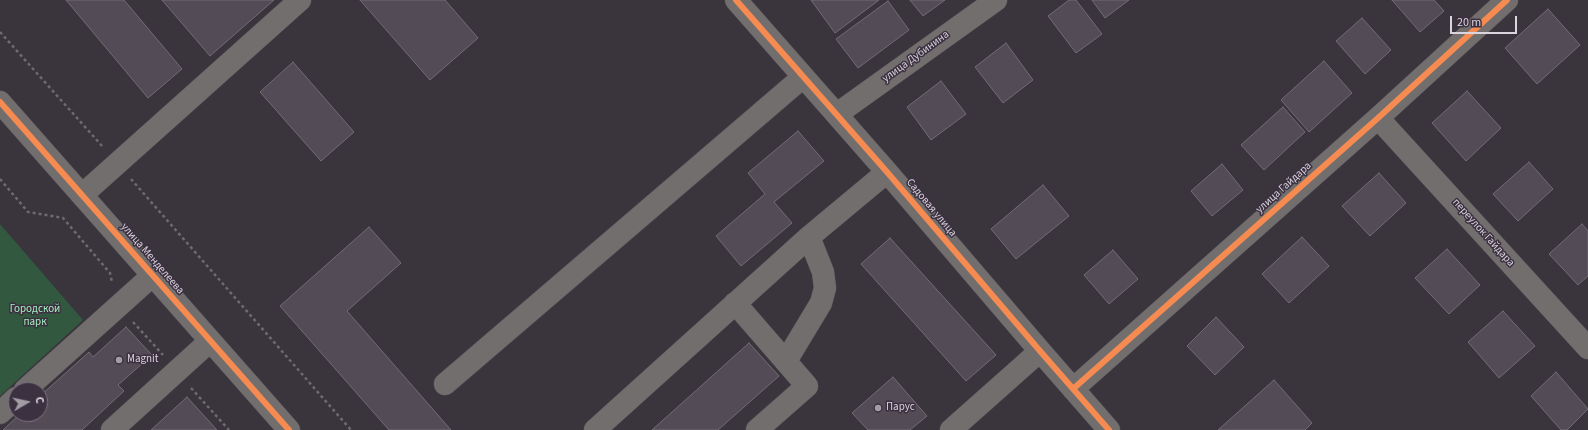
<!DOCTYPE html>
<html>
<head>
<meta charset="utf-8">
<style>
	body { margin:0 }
	#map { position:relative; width:1588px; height:430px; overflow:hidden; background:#3a343c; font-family:"Source Sans 3",sans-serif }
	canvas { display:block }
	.north { position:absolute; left:8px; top:382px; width:40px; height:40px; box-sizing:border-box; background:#3b3140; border:1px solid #7b727f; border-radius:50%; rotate:81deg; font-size:11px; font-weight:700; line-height:16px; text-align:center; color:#dad4de }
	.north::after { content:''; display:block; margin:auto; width:14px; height:18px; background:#a29ca5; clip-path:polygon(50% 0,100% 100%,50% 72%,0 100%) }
	.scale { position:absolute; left:1450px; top:16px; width:67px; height:18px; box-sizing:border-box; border:2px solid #dad4de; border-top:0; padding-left:5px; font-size:12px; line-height:14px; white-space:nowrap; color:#dad4de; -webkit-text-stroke:3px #3b3140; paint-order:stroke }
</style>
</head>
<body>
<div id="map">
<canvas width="1588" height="430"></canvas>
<div class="north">С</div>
<div class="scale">20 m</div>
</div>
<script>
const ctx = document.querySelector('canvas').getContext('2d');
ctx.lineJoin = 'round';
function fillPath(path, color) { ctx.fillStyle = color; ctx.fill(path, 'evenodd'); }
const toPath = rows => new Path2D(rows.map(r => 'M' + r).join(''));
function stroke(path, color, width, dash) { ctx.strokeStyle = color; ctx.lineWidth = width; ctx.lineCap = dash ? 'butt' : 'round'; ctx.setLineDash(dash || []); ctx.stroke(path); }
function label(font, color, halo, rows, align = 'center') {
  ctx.font = font + ' "Source Sans 3",sans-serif'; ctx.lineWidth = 3; ctx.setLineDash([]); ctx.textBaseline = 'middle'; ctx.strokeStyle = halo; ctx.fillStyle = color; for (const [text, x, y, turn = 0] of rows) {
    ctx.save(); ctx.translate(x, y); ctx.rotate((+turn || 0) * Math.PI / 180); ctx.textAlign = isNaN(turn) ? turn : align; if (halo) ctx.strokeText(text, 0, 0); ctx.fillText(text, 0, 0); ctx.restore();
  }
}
const green = toPath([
	[0,224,83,320,0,396]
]);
const building = toPath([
	[66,0,124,0,182,69,148,98,66,0],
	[162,0,274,0,210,56,162,0],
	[360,0,445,0,478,38,430,80,360,0],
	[811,0,879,0,835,33,811,0],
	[910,0,945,0,923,16,910,0],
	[1069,0,1076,0,1102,34,1076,53,1048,16,1069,0],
	[1092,0,1129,0,1105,18,1092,0],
	[1392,0,1434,0,1444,11,1420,32,1392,0],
	[888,1,909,30,858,68,836,39,888,1],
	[1548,9,1580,45,1537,84,1505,48,1548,9],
	[1362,18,1391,50,1365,74,1336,41,1362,18],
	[1006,43,1033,80,1003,103,975,67,1006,43],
	[1324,61,1352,93,1309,132,1281,100,1324,61],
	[293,62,354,132,321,161,260,92,293,62],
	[941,81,966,114,931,140,907,107,941,81],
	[1467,91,1501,128,1466,161,1432,123,1467,91],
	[1283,107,1305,132,1264,170,1241,145,1283,107],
	[798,131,824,161,774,202,792,223,741,266,716,236,765,194,748,173,798,131],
	[1529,162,1553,189,1518,221,1493,194,1529,162],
	[1222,164,1243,190,1212,216,1191,191,1222,164],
	[1379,173,1406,203,1370,236,1342,206,1379,173],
	[1043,185,1069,216,1016,259,991,229,1043,185],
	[1582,224,1588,231,1588,276,1578,285,1549,254,1582,224],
	[369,227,401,263,347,311,451,430,389,430,280,306,369,227],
	[1302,237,1329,266,1289,303,1262,274,1302,237],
	[890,238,996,355,966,381,861,264,890,238],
	[1447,249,1480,285,1449,314,1415,278,1447,249],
	[1113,250,1138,279,1109,304,1084,275,1113,250],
	[1503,311,1535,346,1499,378,1468,342,1503,311],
	[1216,317,1244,347,1215,375,1187,346,1216,317],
	[126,327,152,355,118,385,124,391,82,430,3,430,20,414,40,414,40,396,89,352,93,357,126,327],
	[749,343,779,376,718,430,652,430,749,343],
	[1556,372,1588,409,1567,430,1561,430,1531,396,1556,372],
	[893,377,927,416,910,430,868,430,852,413,893,377],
	[1274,380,1312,423,1305,430,1218,430,1274,380],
	[187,397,217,430,151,430,187,397]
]);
const path = toPath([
	[0,32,103,147],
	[0,179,28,212,63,218,110,273,112,282],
	[131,179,351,430],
	[133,322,163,355],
	[191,388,229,430]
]);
const minor = toPath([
	[736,0,887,172,1040,351,1109,430],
	[0,102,289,430],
	[837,114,996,0],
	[1378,118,1588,348],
	[82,195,300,0],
	[735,303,807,386,757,430],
	[786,361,821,303,825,288,823,272,809,237],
	[445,384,803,77],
	[1073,389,1378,118,1507,0],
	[25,390,153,275],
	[0,413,16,398],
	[112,430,210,341],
	[595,430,809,237,887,172],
	[951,430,1040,351]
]);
const cycleway = toPath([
	[736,0,887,172,1040,351,1109,430],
	[0,102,289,430],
	[1073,389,1378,118,1507,0]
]);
const markers = [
	[119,360,4,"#a29ca5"],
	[878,408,4,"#a29ca5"]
];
const streetNames = [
	["улица Дубинина",916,57,-36],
	["улица Гайдара",1284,188,-42],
	["Садовая улица",931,208,50],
	["переулок Гайдара",1483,233,48],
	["улица Менделеева",152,259,49]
];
const parkNames = [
	["Городской",35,310],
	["парк",35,323]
];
const poiNames = [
	["Magnit",127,360],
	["Парус",886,408]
];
fillPath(green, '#325840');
fillPath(building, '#534b56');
stroke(building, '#726d74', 1);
stroke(minor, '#565258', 23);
stroke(path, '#6e6a6d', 2.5, [3, 3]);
stroke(minor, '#726e6e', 22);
stroke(cycleway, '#f68b52', 6);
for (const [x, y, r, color] of markers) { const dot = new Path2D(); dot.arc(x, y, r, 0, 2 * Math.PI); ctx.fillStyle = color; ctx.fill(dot); stroke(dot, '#3b3140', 1.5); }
label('11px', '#dad4de', '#3b3140', streetNames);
label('11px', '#a4eebd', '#3b3140', parkNames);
label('11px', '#dad4de', '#3b3140', poiNames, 'left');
</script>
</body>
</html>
